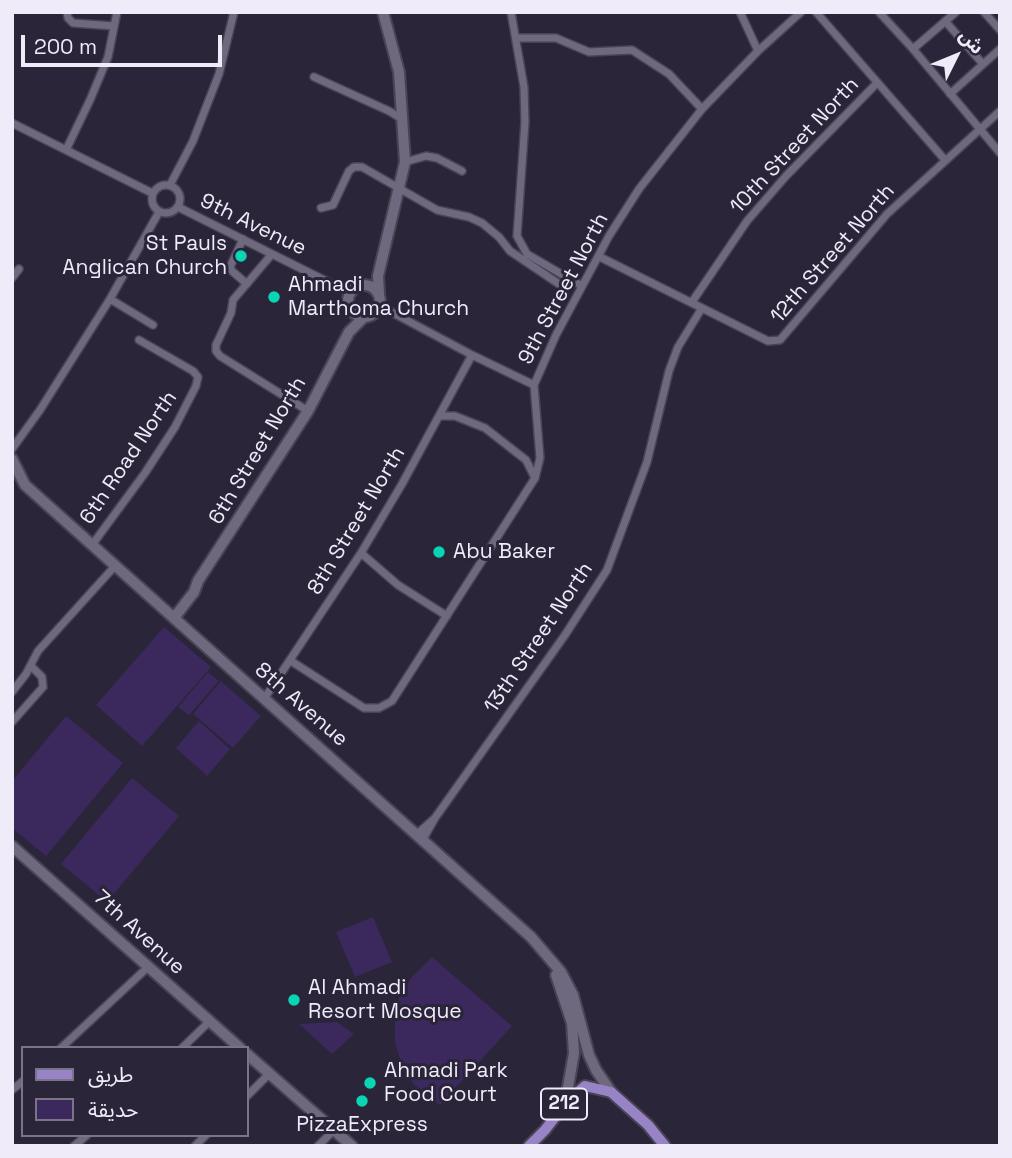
<!DOCTYPE html>
<html>
<head>
<meta charset="utf-8">
<style>
	body { margin:0 }
	#map { position:relative; width:1012px; height:1158px; overflow:hidden; background:#2b2539; font-family:"Space Grotesk","Noto Sans Arabic",sans-serif }
	canvas { display:block }
	.frame { position:absolute; inset:0; border:14px solid #efebf9; pointer-events:none }
	.legend { position:absolute; left:21px; top:1046px; width:228px; height:91px; box-sizing:border-box; background:#2b2539; border:2px solid #797486; margin:0; padding:9px 12px; list-style:none; font-size:21px; color:#efebf9 }
	.legend li { display:flex; align-items:center; gap:14px; height:35px }
	.legend b { width:35px; border:2px solid #797486 }
	.north { position:absolute; left:921px; top:21px; width:70px; height:70px; -webkit-text-stroke:5px #2b2539; paint-order:stroke; rotate:47deg; font-size:19px; font-weight:700; line-height:28px; text-align:center; color:#efebf9 }
	.north::after { content:''; display:block; margin:auto; width:24px; height:32px; background:#efebf9; clip-path:polygon(50% 0,100% 100%,50% 72%,0 100%) }
	.scale { position:absolute; left:21px; top:35px; width:201px; height:32px; box-sizing:border-box; border:4px solid #efebf9; border-top:0; padding-left:9px; font-size:21px; line-height:24px; white-space:nowrap; color:#efebf9; -webkit-text-stroke:5px #2b2539; paint-order:stroke }
</style>
</head>
<body>
<div id="map">
<canvas width="1012" height="1158"></canvas>
<div class="frame"></div>
<ul class="legend">
<li><b style="height:9px;background:#9783c5"></b>طريق</li>
<li><b style="height:19px;background:#3b285d"></b>حديقة</li>
</ul>
<div class="north">ش</div>
<div class="scale">200 m</div>
</div>
<script>
const ctx = document.querySelector('canvas').getContext('2d');
ctx.lineJoin = 'round';
function fillPath(path, color) { ctx.fillStyle = color; ctx.fill(path, 'evenodd'); }
const toPath = rows => new Path2D(rows.map(r => 'M' + r).join(''));
function stroke(path, color, width, dash) { ctx.strokeStyle = color; ctx.lineWidth = width; ctx.lineCap = dash ? 'butt' : 'round'; ctx.setLineDash(dash || []); ctx.stroke(path); }
function label(font, color, halo, rows, align = 'center') {
  ctx.font = font + ' "Space Grotesk",sans-serif'; ctx.lineWidth = 6; ctx.setLineDash([]); ctx.textBaseline = 'middle'; ctx.strokeStyle = halo; ctx.fillStyle = color; for (const [text, x, y, turn = 0] of rows) {
    ctx.save(); ctx.translate(x, y); ctx.rotate((+turn || 0) * Math.PI / 180); ctx.textAlign = isNaN(turn) ? turn : align; if (halo) ctx.strokeText(text, 0, 0); ctx.fillText(text, 0, 0); ctx.restore();
  }
}
const green = toPath([
	[164,627,211,667,142,746,96,705],
	[208,672,219,681,189,715,178,707],
	[221,681,261,716,233,748,193,714],
	[66,716,123,763,46,856,12,828,12,781],
	[199,721,230,749,207,776,176,748],
	[132,778,179,816,107,902,61,864],
	[373,917,392,962,355,977,336,932],
	[432,957,512,1026,440,1105,429,1099,414,1085,402,1065,395,1043,395,1018,399,998,411,978],
	[337,1022,354,1034,332,1054,299,1024]
]);
const street = toPath([
	[67,12,68,18,73,23,114,26],
	[511,12,524,87,525,122,517,236,527,254,582,286],
	[740,12,758,51],
	[816,12,945,160],
	[879,12,913,49,1000,153],
	[984,12,1000,30],
	[945,21,983,64],
	[517,38,556,38,589,52,632,50,669,74,702,109],
	[913,49,956,12],
	[314,77,389,111,402,119],
	[950,94,1000,49],
	[12,123,152,193],
	[66,150,90,100,108,57,117,12],
	[405,162,426,156,437,158,462,171],
	'152 199a14 14 0 1 1 28 0a14 14 0 1 1-28 0Z',
	[170,185,193,141,219,74,234,12],
	[178,207,350,293],
	[321,208,333,205,349,171,354,167,362,167,437,210,469,217,482,223,499,237,510,251,562,286],
	[243,239,230,267,232,271,247,284],
	[272,254,233,300,231,313,216,345,216,351,220,356,308,411],
	[598,256,768,341,780,340,887,214,1000,111],
	[12,278,19,269],
	[110,299,153,325],
	[692,302,747,221,786,176,877,83],
	[380,306,472,355,534,385],
	[439,416,455,416,485,428,526,460,535,478],
	[12,449,40,410,110,299,159,212],
	[92,545,145,473,175,427,196,386,198,377,193,371,139,340],
	[361,553,398,585,447,616],
	[291,661,364,708,379,708,392,701,535,478,540,458,534,385,556,335,609,236,639,189,702,109,758,51,801,12],
	[12,692,26,674,38,651,115,566],
	[264,699,361,553,402,484,472,355],
	[12,722,43,687,42,677,31,666],
	[417,834,435,818],
	[423,839,435,818,565,635,607,570,647,462,669,371,678,347,702,308],
	[61,1048,148,967],
	[182,1048,210,1021],
	[12,1090,23,1081],
	[247,1096,269,1074],
	[74,1146,87,1135],
	[195,1146,206,1135],
	[318,1146,334,1130]
]);
const secondary = toPath([
	'348 301a16 16 0 1 1 32 0a16 16 0 1 1-32 0Z',
	[379,294,378,276,405,162,399,72,383,12],
	[12,459,25,485,531,937,561,972,573,995,589,1055,596,1070,611,1092],
	[174,618,194,592,198,581,308,411,349,332,364,317],
	[12,846,240,1048],
	[556,975,572,1023,574,1053,565,1104],
	[247,1054,352,1146]
]);
const primary = toPath([
	[529,1146,545,1130,565,1104,585,1086,611,1092,648,1125,665,1146]
]);
const markers = [
	[241,256,7,"#09d5b5"],
	[274,297,7,"#09d5b5"],
	[439,552,7,"#09d5b5"],
	[294,1000,7,"#09d5b5"],
	[370,1083,7,"#09d5b5"],
	[362,1101,7,"#09d5b5"]
];
const shields = [
	[564,1104,46]
];
const shieldNames = [
	["212",564,1104]
];
const streetNames = [
	["10th Street North",795,146,-47],
	["9th Avenue",253,225,26],
	["12th Street North",833,254,-49],
	["9th Street North",564,289,-62],
	["6th Street North",258,451,-59],
	["6th Road North",129,458,-56],
	["8th Street North",357,521,-59],
	["13th Street North",539,638,-56],
	["8th Avenue",301,705,41],
	["7th Avenue",139,933,42]
];
const poiNames = [
	["St Pauls",227,244,"right"],
	["Anglican Church",227,268,"right"],
	["Ahmadi",288,285],
	["Marthoma Church",288,309],
	["Abu Baker",453,552],
	["Al Ahmadi",308,988],
	["Resort Mosque",308,1012],
	["Ahmadi Park",384,1071],
	["Food Court",384,1095],
	["PizzaExpress",362,1125,"center"]
];
fillPath(green, '#3b285d');
stroke(street, '#494354', 10);
stroke(secondary, '#494354', 14);
stroke(primary, '#494354', 14);
stroke(street, '#6f6980', 7);
stroke(secondary, '#6f6980', 10);
stroke(primary, '#9783c5', 10);
for (const [x, y, r, color] of markers) { const dot = new Path2D(); dot.arc(x, y, r, 0, 2 * Math.PI); ctx.fillStyle = color; ctx.fill(dot); stroke(dot, '#2b2539', 2.5); }
for (const [x, y, w] of shields) { const box = new Path2D(); box.roundRect(x - w / 2, y - 15.5, w, 31, 5); ctx.fillStyle = '#2b2539'; ctx.fill(box); stroke(box, '#efebf9', 2); }
label('bold 19px', '#efebf9', null, shieldNames);
label('21px', '#efebf9', '#2b2539', streetNames);
label('21px', '#efebf9', '#2b2539', poiNames, 'left');
</script>
</body>
</html>
